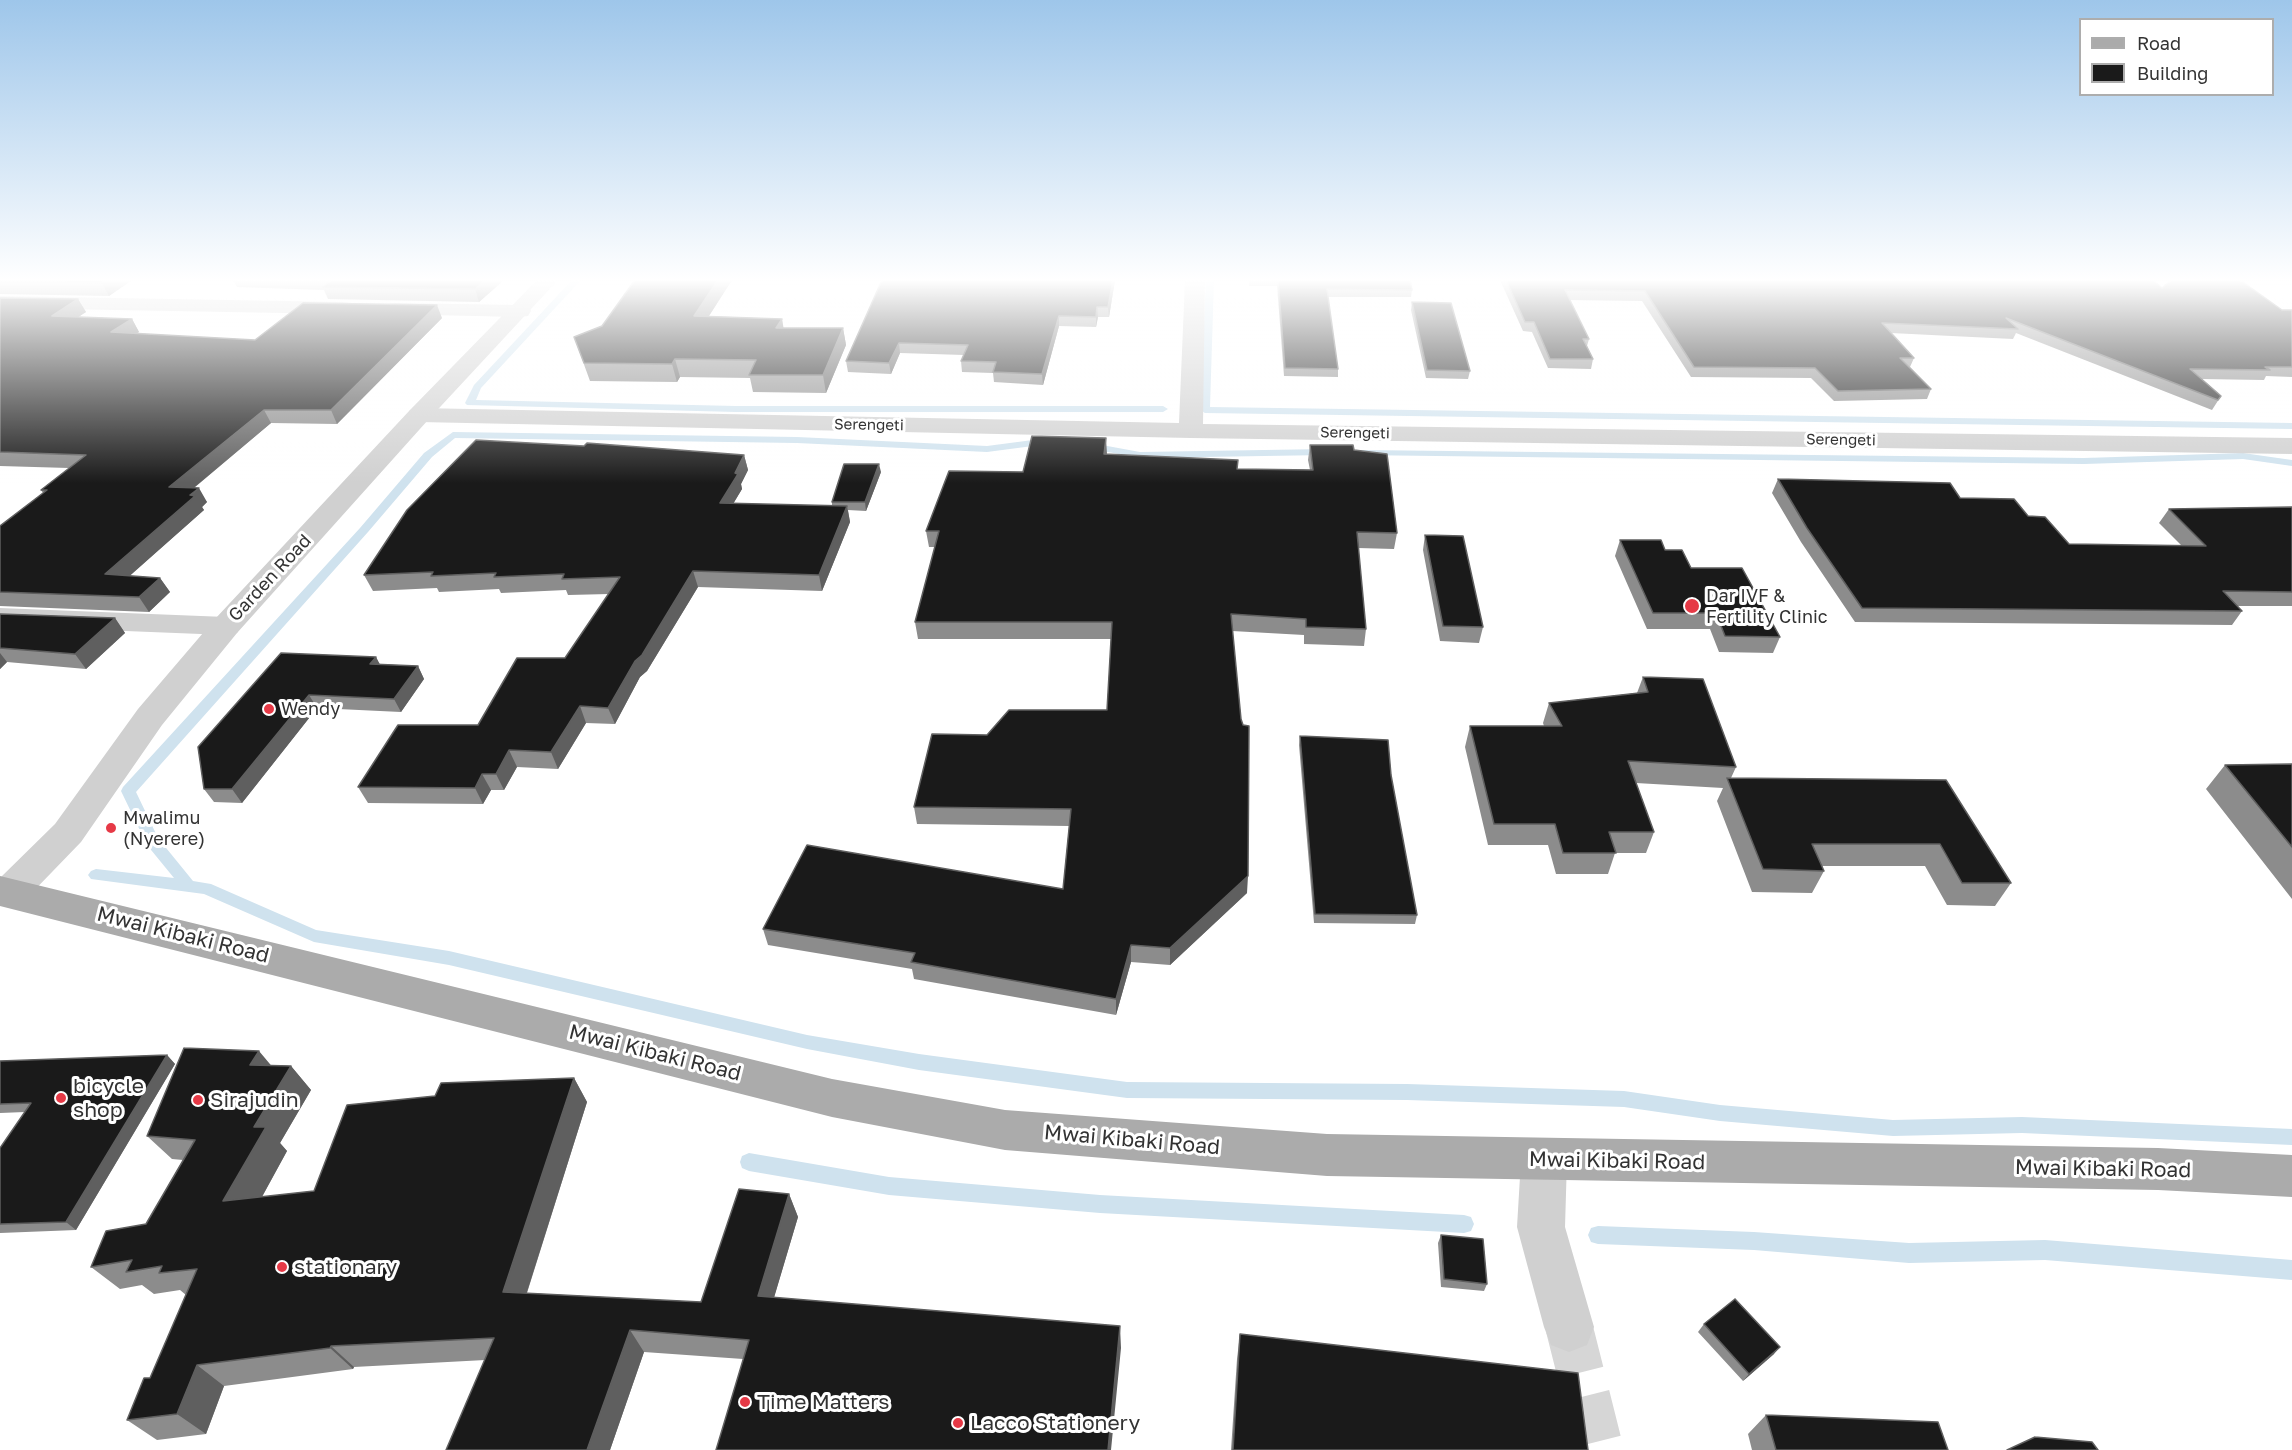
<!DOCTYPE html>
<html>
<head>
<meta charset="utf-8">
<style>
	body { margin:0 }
	#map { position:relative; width:2292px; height:1450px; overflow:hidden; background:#fff; font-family:"Golos Text",sans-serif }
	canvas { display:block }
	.legend { position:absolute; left:2079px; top:18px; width:195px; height:78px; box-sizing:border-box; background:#fff; border:2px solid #adadad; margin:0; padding:8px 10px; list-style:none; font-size:18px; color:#333 }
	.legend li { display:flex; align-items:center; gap:12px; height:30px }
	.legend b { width:30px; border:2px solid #adadad }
</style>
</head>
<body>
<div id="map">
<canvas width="2292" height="1450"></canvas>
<ul class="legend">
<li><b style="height:8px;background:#ababab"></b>Road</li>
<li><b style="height:16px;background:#1a1a1a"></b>Building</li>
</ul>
</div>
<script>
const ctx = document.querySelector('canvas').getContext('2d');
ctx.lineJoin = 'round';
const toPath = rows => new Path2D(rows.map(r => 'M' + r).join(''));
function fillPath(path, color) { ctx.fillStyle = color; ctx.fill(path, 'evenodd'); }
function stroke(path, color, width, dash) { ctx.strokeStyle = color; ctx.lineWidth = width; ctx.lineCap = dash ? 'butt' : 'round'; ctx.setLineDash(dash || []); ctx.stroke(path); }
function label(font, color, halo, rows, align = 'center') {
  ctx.font = font + ' "Golos Text",sans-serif'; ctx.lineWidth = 6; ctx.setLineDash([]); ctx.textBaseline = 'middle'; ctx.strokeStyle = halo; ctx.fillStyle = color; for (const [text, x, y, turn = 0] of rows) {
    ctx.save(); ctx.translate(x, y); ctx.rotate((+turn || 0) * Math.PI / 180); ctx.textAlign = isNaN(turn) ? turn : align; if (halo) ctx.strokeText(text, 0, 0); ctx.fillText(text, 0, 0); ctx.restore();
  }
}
const stream = toPath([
	[572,280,581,280,481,388,476,400,736,406,1163,406,1168,409,1163,412,736,412,467,405,465,403,474,385,572,280],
	[1206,280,1214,280,1210,407,2292,423,2292,429,1205,413,1200,410,1206,280],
	[453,432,797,437,987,446,1048,438,1053,441,1048,444,987,452,797,443,455,438,432,457,368,532,136,792,158,838,193,881,211,884,316,930,449,951,807,1035,919,1054,1127,1082,1407,1084,1624,1091,1720,1105,1893,1120,2022,1117,2292,1129,2292,1145,2022,1133,1893,1136,1720,1121,1624,1107,1407,1100,1127,1098,919,1070,807,1049,449,965,314,942,204,894,91,879,88,875,91,871,96,869,174,878,147,845,121,791,123,787,360,528,424,453,453,432],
	[1091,443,1140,452,1326,449,1331,452,1326,455,1140,458,1087,448,1086,446,1091,443],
	[1360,450,2084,458,2243,453,2292,460,2292,466,2243,459,2084,464,1356,455,1356,451,1360,450],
	[749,1153,889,1177,1100,1195,1464,1215,1471,1217,1474,1224,1471,1231,1464,1233,1100,1213,889,1195,749,1171,742,1168,740,1162,742,1156,749,1153],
	[1598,1226,1754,1232,1909,1243,2045,1240,2292,1260,2292,1280,2045,1260,1909,1263,1754,1250,1598,1244,1591,1242,1588,1235,1591,1228,1598,1226]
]);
const minorTunnel = toPath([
	[1569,1327,1600,1450]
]);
const minor = toPath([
	[1185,280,1205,280,1203,424,2292,438,2292,454,1191,438,419,422,410,420,407,415,410,410,419,408,1179,423,1185,280],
	[0,296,343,302,351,303,354,308,351,313,343,314,0,308,0,296],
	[395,303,520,305,528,306,531,311,528,316,520,317,387,314,384,309,387,304,395,303],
	[0,608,226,617,237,619,241,626,237,633,226,635,0,626,0,608],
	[1544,1139,1560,1145,1567,1160,1565,1227,1594,1327,1587,1345,1569,1352,1551,1345,1544,1327,1517,1227,1521,1160,1528,1145,1544,1139]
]);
const tertiary = toPath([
	[537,280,558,280,428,420,237,633,162,725,81,842,23,902,10,907,0,903,0,878,55,824,138,709,215,619,410,410,537,280]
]);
const primary = toPath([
	[0,876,832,1079,1005,1110,1327,1134,2158,1148,2292,1155,2292,1197,2158,1190,1327,1176,1005,1150,832,1117,0,906,0,876]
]);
const wall = toPath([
	[0,280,132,280,109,296,0,294],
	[233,280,504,280,479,302,328,299,324,290,237,287],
	[635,280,732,280,709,316,782,319,783,328,843,328,846,345,826,393,753,392,750,378,680,377,677,382,590,381,574,337,602,326],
	[882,280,1115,280,1109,317,1098,317,1096,327,1059,326,1043,385,994,382,993,373,962,372,961,361,964,355,900,353,891,374,848,372,846,361],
	[1249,280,1410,280,1412,290,1411,297,1328,297,1338,369,1338,377,1284,376,1277,286,1249,286],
	[1500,280,2153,280,2162,288,2282,310,2292,310,2292,377,2266,376,2264,380,2202,379,2221,396,2212,410,2016,333,2013,339,1891,333,1914,358,1910,367,1931,389,1927,399,1834,401,1811,378,1691,377,1642,301,1569,300,1589,339,1587,346,1593,359,1591,369,1548,368,1532,332,1523,331],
	[0,298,78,299,86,312,78,317,132,319,139,332,136,334,255,340,442,318,337,424,271,423,194,488,207,502,202,507,204,510,129,576,160,578,170,592,149,612,0,606,0,526,43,493,41,490,69,468,0,466],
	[1412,302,1470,371,1468,379,1426,378,1411,310],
	[1310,445,1354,450,1397,533,1394,549,1358,548,1366,629,1364,646,1304,644,1304,635,1232,631,1247,893,1170,965,1131,962,1116,1015,914,979,912,969,768,945,763,929,1063,889,1069,826,917,824,914,807,987,735,1107,710,1111,639,918,639,915,622,935,547,929,547,926,531,1023,472,1107,454,1237,469,1310,470,1308,460],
	[584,446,744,455,748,470,741,484,742,489,733,504,832,506,832,502,881,472,866,511,848,510,850,522,822,591,698,587,647,671,640,677,615,724,586,723,558,769,517,767,504,790,491,790,483,804,368,803,358,787,478,725,565,658,609,594,568,595,566,590,501,593,499,589,439,592,437,588,373,591,364,575],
	[1778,479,1960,498,2028,516,2069,544,2182,546,2159,523,2169,509,2292,507,2292,606,2237,606,2242,611,2232,625,1855,622,1801,542,1772,493],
	[1425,535,1483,627,1479,643,1440,641,1423,550],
	[1620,540,1665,550,1691,568,1780,637,1773,653,1719,652,1710,629,1647,629,1615,556],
	[0,614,115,618,125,633,86,669,7,662,0,669],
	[376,657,379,664,418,666,424,679,401,712,317,708,242,803,214,802,204,789,198,747],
	[1643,677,1736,767,1731,778,1946,780,2011,883,1995,906,1947,905,1925,866,1822,866,1824,871,1812,893,1752,892,1717,801,1723,788,1636,783,1654,832,1646,853,1615,853,1608,874,1556,874,1548,845,1488,845,1465,747,1470,726,1544,726,1543,723,1549,703,1637,693],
	[1300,736,1391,775,1417,915,1415,924,1314,923,1299,745],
	[2292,764,2292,899,2206,789,2225,765],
	[167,1055,175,1064,76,1230,0,1233,0,1148,25,1112,0,1113,0,1061],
	[271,1065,291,1066,311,1090,280,1143,287,1151,262,1197,314,1191,435,1096,574,1078,587,1102,527,1293,701,1302,789,1194,798,1217,774,1297,1121,1348,743,1359,644,1352,610,1450,446,1450,485,1360,354,1367,353,1369,224,1386,206,1434,157,1440,127,1420,150,1378,186,1295,180,1290,154,1294,142,1285,120,1289,91,1267,146,1224,183,1160,172,1159,147,1136],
	[1441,1235,1487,1284,1484,1291,1441,1287,1438,1243],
	[1704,1324,1774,1354,1743,1381,1698,1332],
	[1240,1334,1588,1450,1231,1450,1237,1359],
	[1766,1415,1948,1450,1752,1450,1748,1434]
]);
const shadedWall = toPath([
	[107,280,132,280,109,296,102,283],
	[486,280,504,280,479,302,475,289],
	[718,280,732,280,698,333,694,316],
	[1113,280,1115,280,1109,317,1108,307],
	[78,299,86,312,60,329,52,316],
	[437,305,442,318,337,424,331,410],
	[1097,307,1098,317,1096,327,1096,317],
	[1059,316,1059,326,1043,385,1042,374],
	[132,319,139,332,119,345,111,332],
	[782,319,785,336,776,328],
	[843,328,846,345,826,393,823,375],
	[899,343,900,353,891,374,889,363],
	[675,359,680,377,677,382,672,364],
	[264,410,271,423,178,501,169,487],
	[1106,438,1107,454,1104,454],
	[744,455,748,470,741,484,742,489,724,519,720,503],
	[879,464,881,472,866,511,865,502],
	[199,488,207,502,202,507,204,510,115,589,105,574],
	[847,506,850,522,822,591,819,575],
	[693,571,698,587,647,671,640,677,615,724,608,708,635,661],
	[160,578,170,592,149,612,139,597],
	[115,618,125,633,86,669,75,654],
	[0,653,7,662,0,669],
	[376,657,383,670,370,664],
	[418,666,424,679,401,712,394,699],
	[309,695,317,708,242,803,232,789],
	[580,706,586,723,558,769,551,752],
	[509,750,517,767,504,790,496,774],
	[482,774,491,790,483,804,475,788],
	[1248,876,1247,893,1170,965,1170,948],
	[1131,945,1131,962,1116,1015,1116,999],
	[259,1051,280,1076,250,1065],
	[167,1055,175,1064,76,1230,66,1222],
	[291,1066,311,1090,280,1143,287,1151,247,1224,223,1201,254,1127],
	[574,1078,587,1102,520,1314,503,1292],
	[789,1194,798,1217,768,1318,758,1296],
	[1120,1326,1121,1348,1111,1450,1108,1450],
	[630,1330,644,1352,610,1450,587,1450],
	[331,1346,354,1367,353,1369,330,1348],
	[1780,1347,1774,1354,1743,1381,1749,1374],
	[197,1365,224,1386,206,1434,177,1414]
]);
const building = toPath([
	[0,280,107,280,102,283,0,282,0,280],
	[331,280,486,280,475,289,323,287,331,280],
	[635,280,718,280,694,316,782,319,776,328,843,328,823,375,749,375,756,360,675,359,672,364,584,363,574,337,602,326,635,280],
	[882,280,1113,280,1108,307,1097,307,1096,317,1059,316,1042,374,993,372,996,362,961,361,968,345,899,343,889,363,846,361,882,280],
	[1278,280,1410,280,1412,290,1327,289,1338,369,1285,368,1278,280],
	[1506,280,2153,280,2162,288,2171,280,2240,280,2282,310,2292,310,2292,367,2265,367,2270,370,2190,369,2221,396,2218,400,2006,318,2018,329,1882,323,1914,358,1900,358,1931,389,1838,391,1815,368,1694,367,1645,291,1565,290,1589,339,1583,339,1593,359,1550,359,1534,322,1525,322,1506,280],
	[0,298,78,299,52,316,132,319,111,332,255,340,303,303,437,305,331,410,264,410,169,487,199,488,190,495,195,496,105,574,160,578,139,597,0,592,0,526,47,490,41,490,86,455,0,452,0,298],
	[1412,302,1451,303,1470,371,1427,370,1412,302],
	[1032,436,1106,438,1104,454,1238,460,1237,469,1313,470,1310,445,1353,445,1354,450,1387,454,1397,533,1357,532,1366,629,1306,627,1306,619,1231,614,1241,719,1243,725,1249,726,1248,876,1170,948,1131,945,1116,999,911,962,915,953,763,929,807,845,1063,889,1071,809,914,807,932,734,987,735,1009,710,1107,710,1112,622,915,622,939,531,926,531,949,471,1023,472,1032,436],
	[476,440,584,446,587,443,744,455,735,473,738,474,720,503,847,506,819,575,693,571,642,655,635,661,608,708,580,706,551,752,509,750,496,774,482,774,475,788,358,787,398,725,478,725,517,658,565,658,620,577,562,579,564,574,494,577,496,573,431,576,433,572,364,575,407,510,476,440],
	[844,464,879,464,865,502,832,502,844,464],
	[1778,479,1950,483,1960,498,2014,499,2028,516,2045,517,2069,544,2206,546,2169,509,2292,507,2292,592,2223,591,2242,611,1862,608,1807,528,1778,479],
	[1425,535,1463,536,1483,627,1443,626,1425,535],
	[1620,540,1661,540,1665,550,1682,550,1691,568,1742,568,1780,637,1725,636,1716,613,1653,613,1620,540],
	[0,614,115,618,75,654,0,648,0,614],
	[281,653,376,657,370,664,418,666,394,699,309,695,232,789,204,789,198,747,281,653],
	[1643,677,1703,679,1736,767,1628,761,1654,832,1609,832,1616,853,1563,853,1555,824,1494,824,1470,726,1562,726,1549,703,1648,692,1643,677],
	[1300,736,1388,740,1391,775,1417,915,1315,914,1300,736],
	[2292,764,2292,847,2225,765,2292,764],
	[1727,778,1946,780,2011,883,1962,883,1940,844,1812,844,1824,871,1763,869,1727,778],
	[184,1048,259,1051,250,1065,291,1066,254,1127,266,1127,223,1201,314,1191,347,1105,435,1096,441,1083,574,1078,503,1292,701,1302,739,1189,789,1194,758,1296,1120,1326,1108,1450,716,1450,749,1340,630,1330,587,1450,446,1450,494,1338,331,1346,330,1348,197,1365,177,1414,127,1420,144,1378,150,1378,197,1269,159,1273,162,1266,126,1272,132,1260,91,1267,106,1231,146,1224,195,1140,147,1136,184,1048],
	[167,1055,66,1222,0,1224,0,1148,31,1103,0,1104,0,1061,167,1055],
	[1441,1235,1483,1239,1487,1284,1444,1279,1441,1235],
	[1735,1299,1780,1347,1749,1374,1704,1324,1735,1299],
	[1240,1334,1578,1373,1588,1450,1233,1450,1240,1334],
	[1766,1415,1938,1422,1948,1450,1776,1450,1766,1415],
	[2035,1437,2092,1442,2098,1450,2007,1450,2035,1437]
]);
const markers = [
	[1692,606,8,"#e63946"],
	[269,709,6,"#e63946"],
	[111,828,6,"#e63946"],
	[61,1098,6,"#e63946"],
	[198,1100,6,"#e63946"],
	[282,1267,6,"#e63946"],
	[745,1402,6,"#e63946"],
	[958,1423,6,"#e63946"]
];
const farStreetnames = [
	["Serengeti",869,425,1],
	["Serengeti",1355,433,1],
	["Serengeti",1841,440,1]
];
const streetNames = [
	["Garden Road",270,578,-47]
];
const poiNames = [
	["Dar IVF &",1706,596],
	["Fertility Clinic",1706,617],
	["Wendy",281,709],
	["Mwalimu",123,818],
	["(Nyerere)",123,839]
];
const nearStreetnames = [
	["Mwai Kibaki Road",183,935,14],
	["Mwai Kibaki Road",655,1053,14],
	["Mwai Kibaki Road",1132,1140,5],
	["Mwai Kibaki Road",1617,1161,1],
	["Mwai Kibaki Road",2103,1169,1]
];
const nearPoinames = [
	["bicycle",73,1086],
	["shop",73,1110],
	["Sirajudin",210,1100],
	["stationary",294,1267],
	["Time Matters",757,1402],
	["Lacco Stationery",970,1423]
];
fillPath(stream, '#cfe2ee');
stroke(minorTunnel, '#d6d6d6', 47, [47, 24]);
fillPath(minor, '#d0d0d0');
fillPath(tertiary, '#d0d0d0');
fillPath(primary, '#ababab');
fillPath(wall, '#8c8c8c');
fillPath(shadedWall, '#5f5f5f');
fillPath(building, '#1a1a1a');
stroke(building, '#5f5f5f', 1.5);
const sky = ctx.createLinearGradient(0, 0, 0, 483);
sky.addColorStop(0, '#9ec6ea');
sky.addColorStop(0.58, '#fff');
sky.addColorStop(1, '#ffffff00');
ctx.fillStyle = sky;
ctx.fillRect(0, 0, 2292, 483);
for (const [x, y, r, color] of markers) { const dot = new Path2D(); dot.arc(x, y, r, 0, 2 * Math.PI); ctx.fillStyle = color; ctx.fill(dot); stroke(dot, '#fff', 2); }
label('15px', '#333', '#fff', farStreetnames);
label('18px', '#333', '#fff', streetNames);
label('18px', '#333', '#fff', poiNames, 'left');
label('21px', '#333', '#fff', nearStreetnames);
label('21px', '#333', '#fff', nearPoinames, 'left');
</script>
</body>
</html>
